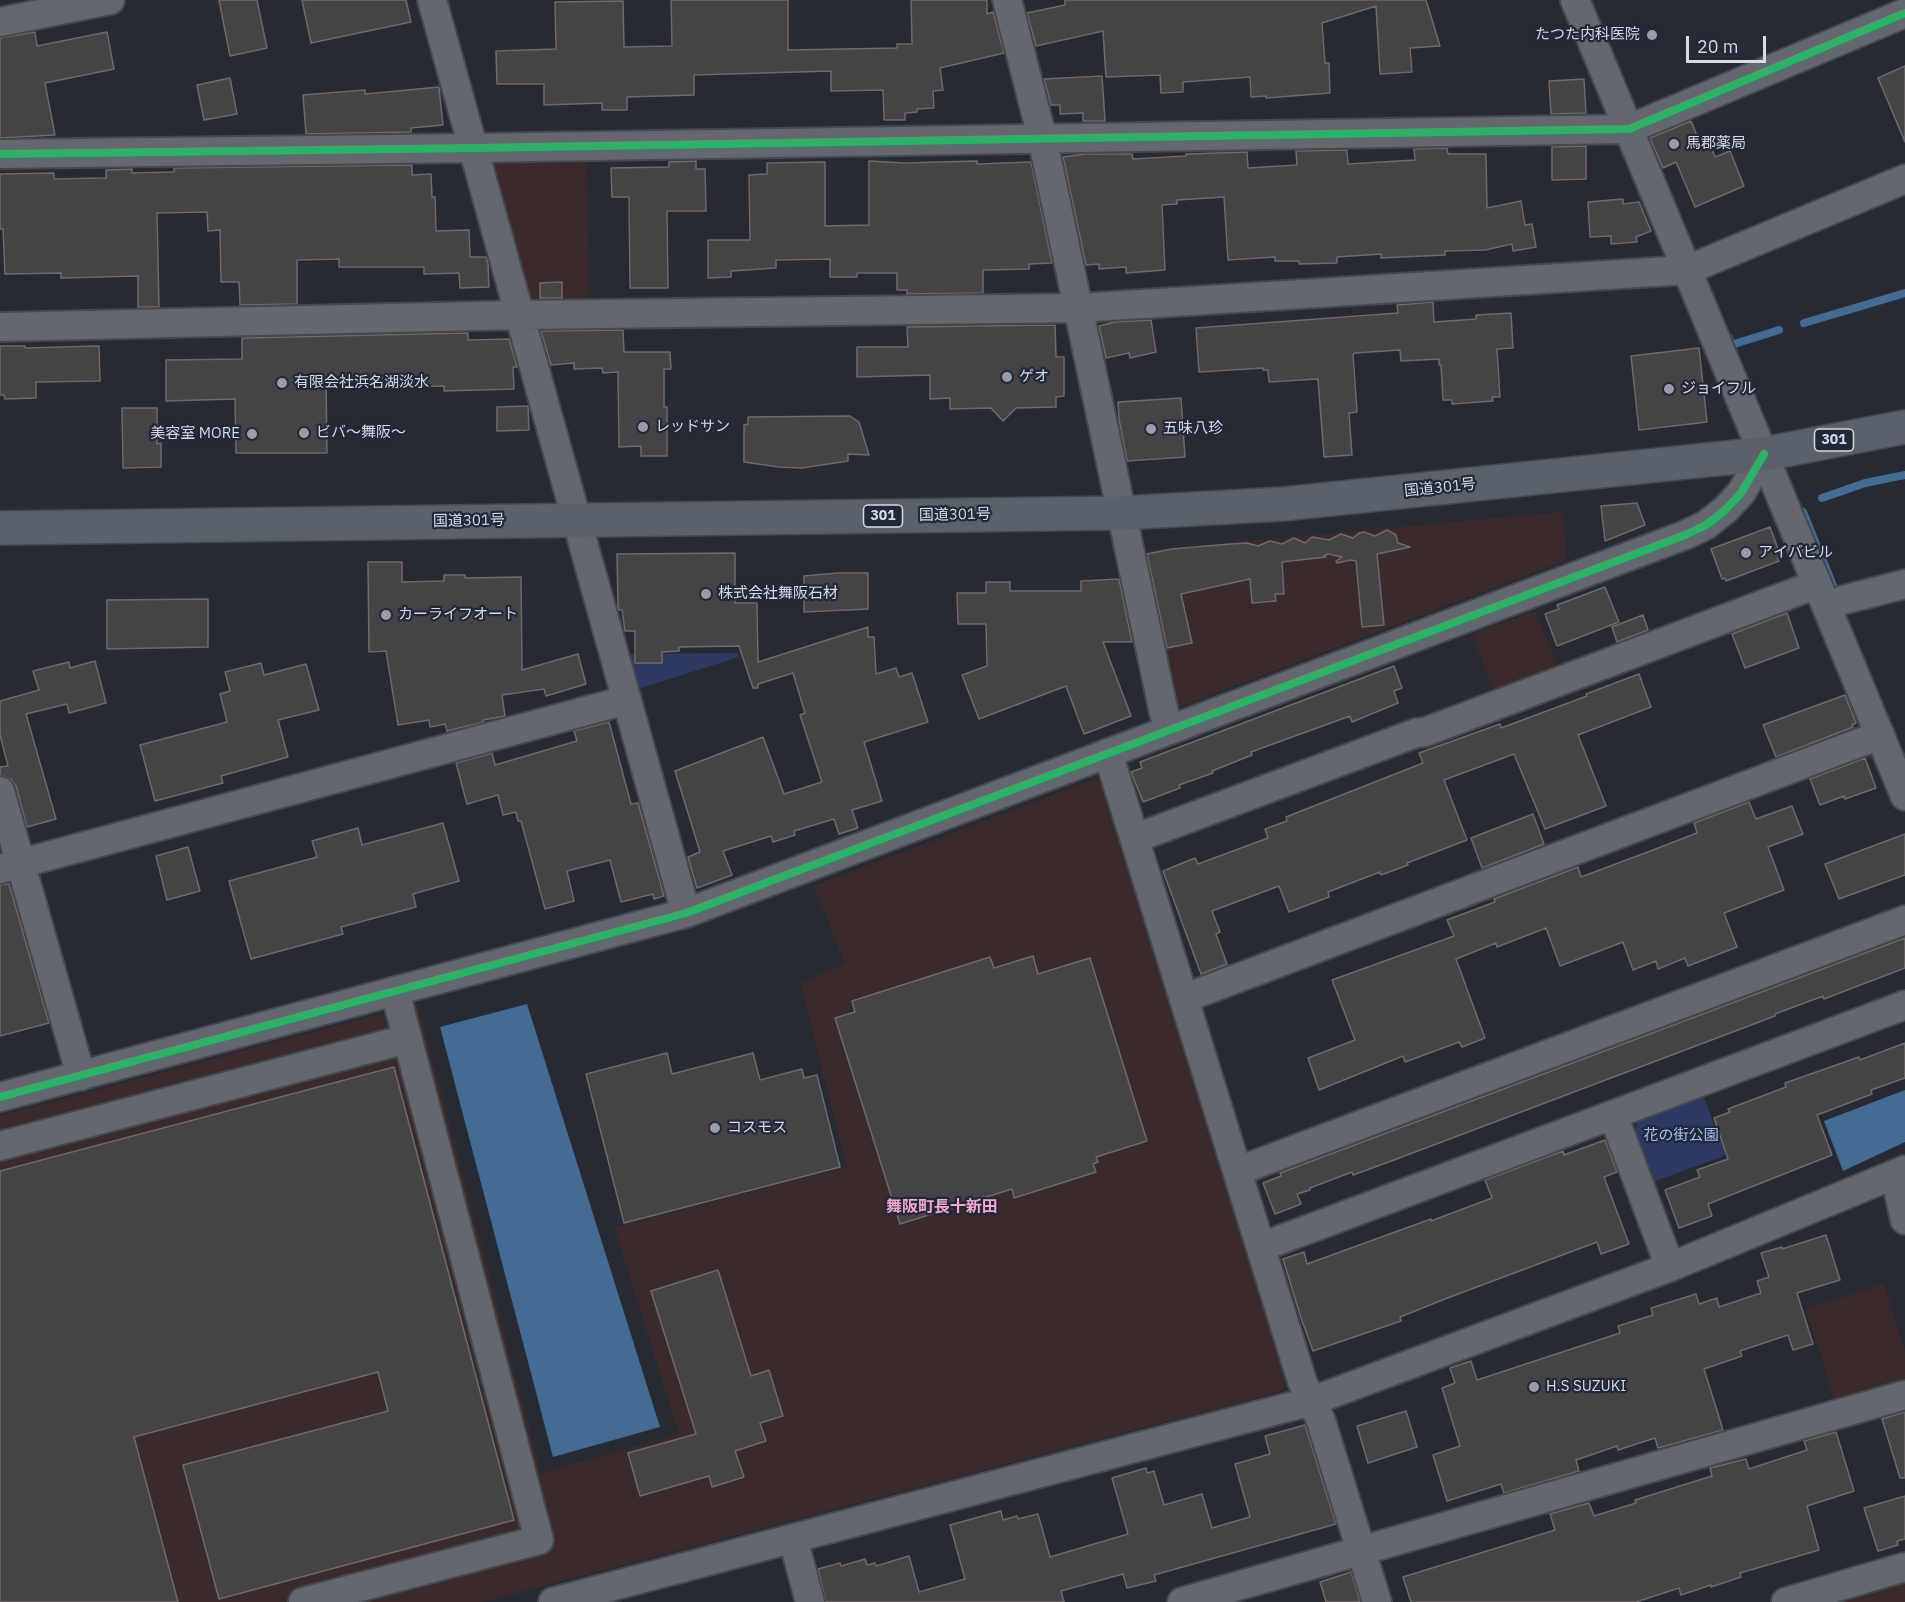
<!DOCTYPE html>
<html>
<head>
<meta charset="utf-8">
<style>
	body { margin:0 }
	#map { position:relative; width:1905px; height:1602px; overflow:hidden; background:#272a33; font-family:"IBM Plex Sans",sans-serif }
	canvas { display:block }
	.scale { position:absolute; left:1686px; top:36px; width:80px; height:27px; box-sizing:border-box; border:3px solid #d6dbe6; border-top:0; padding-left:8px; font-size:18px; line-height:21px; white-space:nowrap; color:#d6dbe6; -webkit-text-stroke:4px #222838; paint-order:stroke }
</style>
</head>
<body>
<div id="map">
<canvas width="1905" height="1602"></canvas>
<div class="scale">20 m</div>
</div>
<script>
const ctx = document.querySelector('canvas').getContext('2d');
ctx.lineJoin = 'round';
function fillPath(path, color) { ctx.fillStyle = color; ctx.fill(path, 'evenodd'); }
const toPath = rows => new Path2D(rows.map(r => 'M' + r).join(''));
function stroke(path, color, width, dash) { ctx.strokeStyle = color; ctx.lineWidth = width; ctx.lineCap = dash ? 'butt' : 'round'; ctx.setLineDash(dash || []); ctx.stroke(path); }
function label(font, color, halo, rows, align = 'center') {
  ctx.font = font + ' "IBM Plex Sans","Noto Sans JP",sans-serif'; ctx.lineWidth = 4.5; ctx.setLineDash([]); ctx.textBaseline = 'middle'; ctx.strokeStyle = halo; ctx.fillStyle = color; for (const [text, x, y, turn = 0] of rows) {
    ctx.save(); ctx.translate(x, y); ctx.rotate((+turn || 0) * Math.PI / 180); ctx.textAlign = isNaN(turn) ? turn : align; if (halo) ctx.strokeText(text, 0, 0); ctx.fillText(text, 0, 0); ctx.restore();
  }
}
const industrial = toPath([
	[587,154,589,306,530,307,488,156],
	[1563,512,1567,560,1171,710,1138,551],
	[1536,611,1560,673,1496,697,1472,634],
	[1095,779,1107,785,1289,1378,1282,1391,483,1602,0,1602,0,1116,418,1004,541,1473,679,1434,614,1227,847,1167,800,983,845,964,814,886],
	[1884,1284,1905,1352,1905,1384,1836,1404,1806,1309],
	[1905,1581,1905,1602,1835,1602]
]);
const green = toPath([
	[738,653,739,657,638,689,628,654],
	[1702,1093,1726,1155,1653,1182,1634,1132,1639,1118]
]);
const water = toPath([
	[527,1004,660,1427,553,1457,440,1027],
	[1905,1090,1905,1142,1843,1171,1824,1121]
]);
const stream = toPath([
	[1804,323,1905,293],
	[1729,338,1731,345,1779,330],
	[1822,498,1865,483,1905,475],
	[1803,512,1836,593]
]);
const building = toPath([
	[219,0,257,0,267,48,230,56,219,0],
	[302,0,406,0,411,22,311,43,302,0],
	[671,0,788,0,788,50,897,48,897,44,912,44,911,0,987,0,987,14,993,12,1004,53,940,68,943,90,933,91,934,108,917,109,917,112,905,113,905,120,884,120,883,90,831,91,831,71,694,75,694,95,627,97,627,110,602,110,602,103,544,105,544,84,497,84,496,51,556,49,555,2,623,1,624,47,672,46,671,0],
	[1065,0,1426,0,1440,46,1410,48,1412,72,1380,74,1376,6,1322,23,1325,63,1329,63,1330,93,1266,98,1266,96,1251,97,1250,77,1183,82,1183,92,1161,93,1160,75,1106,77,1103,31,1036,46,1027,13,1065,5,1065,0],
	[35,32,37,46,107,32,114,69,45,83,55,135,0,138,0,38,35,32],
	[1905,66,1905,142,1878,78,1905,66],
	[1102,76,1105,121,1083,121,1083,113,1060,114,1060,105,1051,105,1044,79,1102,76],
	[230,78,237,114,204,120,197,85,230,78],
	[1584,79,1586,113,1551,114,1549,81,1584,79],
	[439,87,443,125,411,128,411,132,306,134,303,95,365,90,365,94,439,87],
	[1691,121,1701,145,1709,142,1715,157,1730,151,1744,186,1695,207,1676,162,1663,168,1650,138,1691,121],
	[1586,146,1586,179,1552,180,1552,147,1586,146],
	[1447,148,1448,154,1486,154,1487,208,1521,201,1525,225,1532,224,1536,247,1513,251,1512,244,1485,250,1445,251,1445,255,1381,258,1381,254,1337,257,1337,263,1299,264,1299,261,1275,261,1275,257,1228,260,1224,197,1177,200,1177,204,1162,205,1165,270,1126,273,1126,267,1099,269,1099,264,1086,265,1063,157,1085,154,1132,154,1133,159,1186,156,1186,154,1247,152,1248,168,1297,165,1296,151,1347,150,1348,164,1415,160,1414,149,1447,148],
	[696,161,696,169,705,169,706,211,667,211,668,288,630,288,629,197,612,197,611,168,669,167,669,162,696,161],
	[869,161,905,163,977,161,977,164,1031,162,1052,263,1029,264,1029,269,983,270,983,293,907,294,907,290,897,290,897,273,857,273,857,277,830,277,830,259,776,260,776,268,731,271,731,277,708,278,708,240,750,240,749,175,767,174,767,163,825,162,825,226,869,225,869,161],
	[412,165,412,175,431,174,432,197,435,197,436,231,469,230,470,257,486,257,488,264,489,287,460,288,459,273,424,274,424,267,339,267,339,259,297,260,297,304,240,305,239,282,221,282,220,230,208,231,207,212,157,213,159,307,138,307,138,276,61,278,61,273,5,274,3,229,0,229,0,174,54,173,54,179,106,178,106,170,132,169,132,173,174,172,174,168,412,165],
	[1623,199,1623,204,1639,202,1651,231,1636,237,1637,242,1611,244,1611,236,1590,237,1588,202,1623,199],
	[562,282,562,298,540,298,540,283,562,282],
	[1433,302,1434,322,1476,319,1476,315,1511,313,1513,348,1497,349,1500,397,1492,397,1493,401,1452,404,1452,400,1443,400,1441,365,1439,365,1439,359,1401,361,1400,350,1355,353,1353,354,1357,412,1349,413,1352,455,1324,457,1318,379,1269,382,1268,370,1263,370,1263,368,1199,372,1196,328,1398,313,1397,305,1433,302],
	[1151,320,1156,352,1130,358,1129,353,1106,358,1099,326,1115,322,1151,320],
	[1055,325,1056,357,1064,357,1064,396,1056,397,1056,407,1016,408,1003,421,991,408,950,409,950,398,930,399,930,375,857,377,857,347,908,347,907,327,1055,325],
	[623,330,624,352,670,352,671,369,664,369,664,407,667,407,667,456,641,456,641,446,619,447,618,372,603,373,602,368,574,369,574,363,551,365,541,331,623,330],
	[468,333,468,340,509,339,517,367,513,367,514,389,444,391,444,386,383,387,382,378,326,379,327,453,236,453,235,399,166,401,166,360,242,359,242,338,468,333],
	[0,346,25,346,25,348,99,346,100,381,36,382,36,398,5,399,4,395,0,395,0,346],
	[1699,348,1707,422,1639,430,1631,356,1699,348],
	[1181,398,1185,457,1127,461,1119,419,1118,402,1181,398],
	[528,406,529,430,497,431,497,407,528,406],
	[122,408,157,408,157,444,161,443,161,467,123,468,122,408],
	[850,416,859,422,869,455,848,454,848,461,802,468,779,467,744,462,744,425,748,424,748,417,850,416],
	[1637,503,1645,525,1605,541,1601,506,1637,503],
	[1770,527,1781,557,1778,558,1779,561,1726,581,1725,578,1722,579,1711,549,1770,527],
	[1387,530,1396,535,1398,543,1410,547,1377,554,1384,625,1362,627,1356,561,1351,560,1337,563,1336,561,1342,557,1328,554,1324,556,1326,557,1282,562,1284,594,1275,594,1276,601,1252,603,1250,579,1181,594,1192,643,1167,648,1147,554,1172,549,1230,544,1247,543,1258,546,1270,541,1282,544,1294,538,1305,543,1312,537,1329,540,1341,534,1353,538,1359,533,1364,532,1375,536,1387,530],
	[735,553,735,603,757,603,758,662,868,627,868,637,874,637,876,674,896,668,899,677,912,673,928,722,864,742,882,801,852,810,858,828,839,834,834,819,794,831,795,835,773,842,771,836,723,851,732,875,697,888,688,857,700,852,675,771,763,737,784,794,822,782,800,715,805,713,793,673,758,684,758,688,753,688,739,646,679,647,679,651,662,652,662,663,635,663,635,631,625,631,622,610,619,610,618,606,617,554,735,553],
	[368,562,402,562,402,582,444,581,444,575,465,575,465,578,521,577,522,670,578,654,586,684,546,696,544,689,502,695,505,716,483,720,484,722,447,731,445,724,430,727,429,720,398,725,386,651,369,652,368,562],
	[837,573,868,573,868,609,804,612,804,576,837,573],
	[1119,579,1132,642,1103,642,1131,716,1084,734,1066,686,979,719,962,675,987,666,986,624,958,624,957,593,986,593,986,582,1010,582,1010,591,1081,591,1081,581,1119,579],
	[1605,587,1619,622,1557,646,1545,614,1559,609,1557,605,1605,587],
	[208,599,208,647,107,649,107,600,208,599],
	[1787,613,1799,648,1745,668,1732,634,1787,613],
	[1643,615,1648,630,1617,642,1612,627,1643,615],
	[95,661,106,703,69,713,67,704,26,714,56,819,27,827,16,786,11,779,0,775,0,767,8,766,0,735,0,701,39,690,33,671,69,662,70,668,95,661],
	[261,663,264,675,306,664,319,710,278,720,288,757,221,776,223,783,155,801,140,745,227,722,220,694,230,691,225,672,261,663],
	[1394,666,1402,688,1394,691,1398,703,1352,722,1350,716,1251,752,1252,755,1212,771,1213,773,1179,785,1180,788,1143,802,1131,772,1142,768,1140,762,1394,666],
	[1639,674,1651,707,1578,735,1606,806,1545,829,1514,754,1444,780,1467,840,1407,863,1408,865,1381,875,1380,872,1328,892,1329,897,1289,912,1279,886,1212,911,1220,932,1216,934,1227,964,1201,974,1163,871,1195,858,1198,864,1268,838,1265,829,1287,821,1286,817,1423,763,1419,753,1500,724,1501,728,1587,696,1586,694,1639,674],
	[1845,695,1856,723,1852,725,1853,727,1776,757,1763,725,1845,695],
	[609,722,631,804,638,803,664,896,654,899,653,894,621,902,610,860,567,871,574,901,545,909,521,821,518,821,516,812,503,815,498,795,467,804,456,763,492,753,495,765,577,741,574,731,609,722],
	[1865,758,1876,788,1845,799,1844,796,1820,805,1810,779,1865,758],
	[1749,802,1756,819,1792,806,1803,834,1768,847,1784,890,1724,913,1737,947,1688,966,1685,958,1658,969,1656,961,1633,970,1623,942,1560,966,1546,928,1497,947,1496,943,1456,959,1485,1038,1462,1047,1459,1042,1405,1062,1403,1056,1319,1090,1308,1058,1355,1040,1332,980,1454,936,1447,920,1495,902,1494,899,1578,867,1581,877,1653,850,1697,833,1694,823,1749,802],
	[1533,814,1544,844,1482,868,1471,838,1533,814],
	[443,823,459,881,413,894,416,907,341,927,343,934,251,959,229,881,317,857,312,841,358,828,362,845,443,823],
	[1905,834,1905,875,1839,899,1825,864,1905,834],
	[188,847,200,891,167,900,156,856,188,847],
	[9,884,49,1023,0,1036,0,885,9,884],
	[1905,938,1905,968,1824,999,1823,996,1775,1014,1775,1016,1394,1160,1353,1175,1352,1172,1310,1188,1310,1190,1297,1194,1301,1204,1275,1214,1263,1183,1281,1176,1280,1173,1905,938],
	[1033,956,1038,974,1090,958,1147,1141,1096,1157,1098,1162,1093,1164,1096,1172,1014,1198,1012,1189,900,1224,835,1018,855,1012,852,1001,990,957,994,968,1033,956],
	[1905,1043,1905,1078,1871,1090,1872,1094,1817,1115,1832,1155,1708,1204,1712,1216,1679,1228,1665,1190,1700,1177,1697,1170,1728,1159,1714,1118,1730,1112,1728,1109,1786,1087,1785,1083,1859,1057,1860,1060,1905,1043],
	[667,1053,672,1074,753,1053,760,1080,802,1069,804,1078,817,1075,840,1167,624,1223,586,1074,667,1053],
	[394,1067,514,1520,219,1599,183,1465,388,1411,378,1372,134,1437,178,1602,0,1602,0,1171,394,1067],
	[1605,1140,1617,1172,1604,1177,1629,1244,1601,1254,1597,1242,1450,1297,1400,1317,1401,1321,1313,1351,1301,1318,1283,1259,1304,1252,1307,1264,1431,1219,1431,1221,1492,1198,1485,1180,1563,1151,1564,1155,1605,1140],
	[1826,1235,1840,1280,1797,1293,1813,1344,1793,1350,1788,1335,1740,1351,1742,1356,1704,1369,1723,1430,1658,1448,1655,1438,1618,1450,1617,1446,1576,1460,1579,1471,1504,1493,1501,1484,1447,1501,1433,1455,1460,1446,1442,1388,1455,1383,1450,1368,1471,1361,1477,1380,1620,1333,1618,1326,1653,1315,1651,1308,1696,1294,1699,1304,1717,1298,1719,1307,1761,1293,1757,1281,1769,1277,1761,1253,1782,1247,1782,1249,1826,1235],
	[718,1270,751,1376,769,1370,783,1416,760,1423,766,1441,735,1451,744,1477,712,1487,709,1476,640,1496,628,1453,696,1434,651,1291,718,1270],
	[1406,1411,1417,1447,1368,1463,1357,1426,1406,1411],
	[1905,1412,1905,1478,1900,1478,1882,1419,1905,1412],
	[1305,1425,1336,1524,1154,1575,1156,1581,1127,1588,1123,1574,1061,1591,1064,1602,826,1602,818,1569,840,1563,841,1566,865,1559,867,1565,875,1563,876,1566,909,1556,919,1592,965,1579,950,1525,1001,1511,1003,1520,1017,1516,1018,1519,1038,1514,1050,1557,1128,1534,1112,1478,1146,1468,1147,1473,1154,1471,1164,1505,1202,1494,1212,1528,1250,1517,1235,1464,1270,1454,1265,1436,1305,1425],
	[1836,1432,1854,1491,1807,1506,1819,1550,1740,1573,1741,1577,1711,1587,1711,1585,1681,1595,1679,1588,1636,1602,1411,1602,1403,1577,1555,1530,1550,1514,1589,1503,1594,1516,1636,1503,1635,1500,1712,1476,1710,1468,1746,1459,1749,1469,1807,1450,1804,1441,1836,1432],
	[1905,1496,1905,1539,1897,1541,1898,1545,1878,1551,1864,1508,1905,1496],
	[1351,1572,1360,1602,1326,1602,1320,1582,1351,1572]
]);
const minor = toPath([
	[432,0,686,913],
	[1007,0,1042,137,1164,713,1170,730],
	[1575,0,1905,796],
	[0,22,110,0],
	[0,154,473,148,1629,129,1905,13],
	[0,327,520,315,1078,308,1687,270,1905,179],
	[1827,607,1843,600,1905,584],
	[1108,753,1302,1381,1321,1421,1377,1602],
	[0,791,81,1076],
	[1136,838,1416,733,1425,732,1817,584],
	[0,869,627,700],
	[1185,998,1880,735],
	[0,1097,686,913,1685,535,1706,525,1725,510,1741,493,1764,454],
	[1613,1115,1670,1267],
	[0,1146,407,1039],
	[1238,1171,1905,920],
	[1895,1175,1905,1220],
	[1261,1247,1905,1005],
	[793,1539,810,1602],
	[303,1602,539,1540,395,991],
	[553,1602,1312,1401,1670,1267,1905,1170],
	[1182,1602,1905,1395],
	[1786,1602,1905,1567]
]);
const highway = toPath([
	[0,528,1121,513,1283,504,1764,454,1905,427]
]);
const cycleway = toPath([
	[0,154,473,148,1629,129,1905,13],
	[0,1097,686,913,1685,535,1706,525,1725,510,1741,493,1764,454]
]);
const markers = [
	[1652,35,6,"#999da7"],
	[1674,144,6,"#999da7"],
	[1007,377,6,"#999da7"],
	[282,383,6,"#999da7"],
	[1669,389,6,"#999da7"],
	[643,427,6,"#999da7"],
	[1151,429,6,"#999da7"],
	[304,433,6,"#999da7"],
	[252,434,6,"#999da7"],
	[1746,553,6,"#999da7"],
	[706,594,6,"#999da7"],
	[386,615,6,"#999da7"],
	[715,1128,6,"#999da7"],
	[1534,1387,6,"#999da7"]
];
const shields = [
	[1834,440,39],
	[883,516,39]
];
const shieldNames = [
	["301",1834,440],
	["301",883,516]
];
const poiNames = [
	["たつた内科医院",1640,35,"right"],
	["馬郡薬局",1686,144],
	["ゲオ",1019,377],
	["有限会社浜名湖淡水",294,383],
	["ジョイフル",1681,389],
	["レッドサン",655,427],
	["五味八珍",1163,429],
	["ビバ～舞阪～",316,433],
	["美容室 MORE",240,434,"right"],
	["アイバビル",1758,553],
	["株式会社舞阪石材",718,594],
	["カーライフオート",398,615],
	["コスモス",727,1128],
	["H.S SUZUKI",1546,1387]
];
const streetNames = [
	["国道301号",1440,488,-6],
	["国道301号",955,515,-1],
	["国道301号",469,521,-1]
];
const parkNames = [
	["花の街公園",1681,1136]
];
const neighbourhoodNames = [
	["舞阪町長十新田",942,1207]
];
fillPath(industrial, '#3b2a2b');
fillPath(green, '#2c3a61');
fillPath(water, '#436b94');
stroke(stream, '#436b94', 8);
fillPath(building, '#454345');
stroke(building, '#6d6a6c', 1.5);
stroke(minor, '#44484f', 32);
stroke(highway, '#44484f', 36);
stroke(minor, '#64676e', 28);
stroke(highway, '#5a616a', 33);
stroke(cycleway, '#2db169', 8);
for (const [x, y, r, color] of markers) { const dot = new Path2D(); dot.arc(x, y, r, 0, 2 * Math.PI); ctx.fillStyle = color; ctx.fill(dot); stroke(dot, '#222838', 2); }
for (const [x, y, w] of shields) { const box = new Path2D(); box.roundRect(x - w / 2, y - 11, w, 22, 4.5); ctx.fillStyle = '#222838'; ctx.fill(box); stroke(box, '#d6dbe6', 1.5); }
label('bold 14px', '#d6dbe6', null, shieldNames);
label('15px', '#d6dbe6', '#222838', poiNames, 'left');
label('15px', '#d6dbe6', '#222838', streetNames);
label('15px', '#a5c0fe', '#222838', parkNames);
label('bold 16px', '#f5a9ce', '#222838', neighbourhoodNames);
</script>
</body>
</html>
